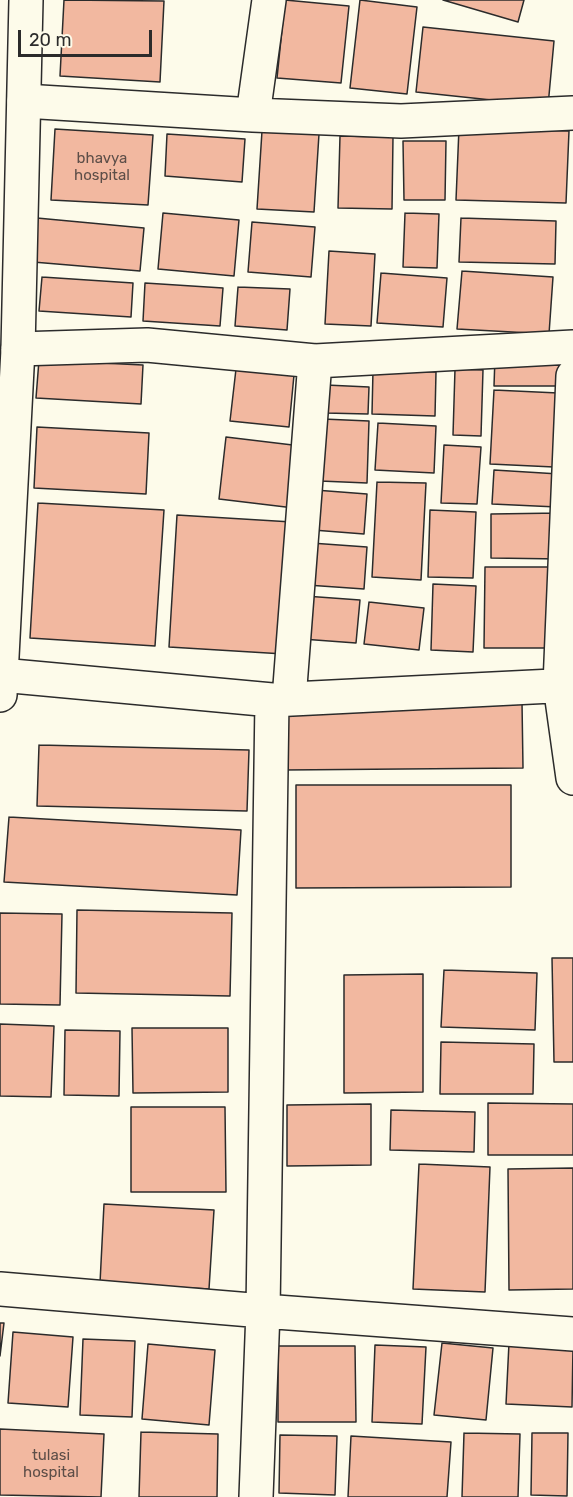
<!DOCTYPE html>
<html>
<head>
<meta charset="utf-8">
<style>
	body { margin:0 }
	#map { position:relative; width:573px; height:1497px; overflow:hidden; background:#fdfbea; font-family:Rubik,sans-serif }
	canvas { display:block }
	.scale { position:absolute; left:18px; top:30px; width:134px; height:27px; box-sizing:border-box; border:3px solid #2b2b2b; border-top:0; padding-left:8px; font-size:18px; line-height:21px; white-space:nowrap; color:#2b2b2b; -webkit-text-stroke:4px #fdfbea; paint-order:stroke }
</style>
</head>
<body>
<div id="map">
<canvas width="573" height="1497"></canvas>
<div class="scale">20 m</div>
</div>
<script>
const ctx = document.querySelector('canvas').getContext('2d');
ctx.lineJoin = 'round';
function fillPath(path, color) { ctx.fillStyle = color; ctx.fill(path, 'evenodd'); }
const toPath = rows => new Path2D(rows.map(r => 'M' + r).join(''));
function stroke(path, color, width, dash) { ctx.strokeStyle = color; ctx.lineWidth = width; ctx.lineCap = dash ? 'butt' : 'round'; ctx.setLineDash(dash || []); ctx.stroke(path); }
function label(font, color, halo, rows, align = 'center') {
  ctx.font = font + ' Rubik,sans-serif'; ctx.lineWidth = 4.5; ctx.setLineDash([]); ctx.textBaseline = 'middle'; ctx.strokeStyle = halo; ctx.fillStyle = color; for (const [text, x, y, turn = 0] of rows) {
    ctx.save(); ctx.translate(x, y); ctx.rotate((+turn || 0) * Math.PI / 180); ctx.textAlign = isNaN(turn) ? turn : align; if (halo) ctx.strokeText(text, 0, 0); ctx.fillText(text, 0, 0); ctx.restore();
  }
}
const building = toPath([
	[64,0,164,1,160,82,60,76,64,0],
	[285,0,349,6,341,83,277,78,285,0],
	[360,0,417,7,407,94,350,88,360,0],
	[443,0,524,0,518,22,443,0],
	[423,27,554,41,548,106,416,92,423,27],
	[459,128,569,131,566,203,456,200,459,128],
	[55,129,153,135,148,205,51,200,55,129],
	[262,131,319,134,314,212,257,209,262,131],
	[167,134,245,139,242,182,165,176,167,134],
	[340,136,393,137,392,209,338,208,340,136],
	[403,141,446,141,445,200,404,200,403,141],
	[163,213,239,220,234,276,158,269,163,213],
	[405,213,439,214,437,268,403,267,405,213],
	[37,218,144,228,140,271,33,262,37,218],
	[461,218,556,221,555,264,459,262,461,218],
	[252,222,315,227,311,277,248,272,252,222],
	[329,251,375,254,371,326,325,324,329,251],
	[462,271,553,277,549,334,457,329,462,271],
	[381,273,447,278,443,327,377,323,381,273],
	[42,277,133,283,131,317,39,311,42,277],
	[145,283,223,288,220,326,143,321,145,283],
	[238,287,290,289,287,330,235,326,238,287],
	[495,357,569,358,568,386,494,386,495,357],
	[39,360,143,365,141,404,36,398,39,360],
	[236,369,294,375,289,427,230,421,236,369],
	[455,369,483,370,481,436,453,435,455,369],
	[373,370,436,372,435,416,372,414,373,370],
	[326,385,369,387,368,414,325,413,326,385],
	[494,390,558,393,554,467,490,464,494,390],
	[323,419,369,421,367,483,320,481,323,419],
	[378,423,436,426,434,473,375,470,378,423],
	[37,427,149,433,146,494,34,488,37,427],
	[226,437,301,446,294,508,219,499,226,437],
	[444,445,481,447,477,504,441,503,444,445],
	[494,470,559,474,557,507,492,504,494,470],
	[377,482,426,483,421,580,372,577,377,482],
	[315,490,367,494,364,534,313,530,315,490],
	[38,503,164,510,155,646,30,638,38,503],
	[430,510,476,512,473,578,428,577,430,510],
	[560,513,561,559,491,558,491,514,560,513],
	[177,515,292,522,284,654,169,647,177,515],
	[311,543,367,547,364,589,307,585,311,543],
	[485,567,555,567,554,648,484,648,485,567],
	[433,584,476,586,473,652,431,650,433,584],
	[305,596,360,600,356,643,302,639,305,596],
	[369,602,424,608,419,650,364,644,369,602],
	[522,702,523,768,284,770,283,706,522,702],
	[39,745,249,750,247,811,37,806,39,745],
	[296,785,511,785,511,887,296,888,296,785],
	[9,817,241,830,237,895,4,882,9,817],
	[77,910,232,913,230,996,76,993,77,910],
	[0,913,62,914,60,1005,0,1004,0,913],
	[552,958,573,958,573,1062,554,1062,552,958],
	[444,970,537,973,535,1030,441,1027,444,970],
	[423,974,423,1092,344,1093,344,975,423,974],
	[0,1024,54,1026,51,1097,0,1096,0,1024],
	[132,1028,228,1028,228,1092,133,1093,132,1028],
	[65,1030,120,1031,119,1096,64,1095,65,1030],
	[441,1042,534,1044,533,1094,440,1094,441,1042],
	[488,1103,573,1104,573,1155,488,1155,488,1103],
	[371,1104,371,1165,287,1166,287,1105,371,1104],
	[131,1107,225,1107,226,1192,131,1192,131,1107],
	[391,1110,475,1112,474,1152,390,1150,391,1110],
	[419,1164,490,1167,485,1292,413,1289,419,1164],
	[573,1168,573,1289,509,1290,508,1169,573,1168],
	[104,1204,214,1210,209,1289,100,1283,104,1204],
	[0,1323,4,1323,0,1356,0,1323],
	[13,1332,73,1337,68,1407,8,1403,13,1332],
	[83,1339,135,1341,132,1417,80,1415,83,1339],
	[442,1343,493,1348,486,1420,434,1415,442,1343],
	[509,1343,573,1346,572,1407,506,1404,509,1343],
	[148,1344,215,1350,209,1425,142,1419,148,1344],
	[375,1345,426,1347,422,1424,372,1422,375,1345],
	[278,1346,355,1346,356,1422,278,1422,278,1346],
	[0,1429,104,1434,101,1497,0,1495,0,1429],
	[141,1432,218,1434,217,1497,139,1497,141,1432],
	[464,1433,520,1434,518,1497,462,1497,464,1433],
	[532,1433,568,1433,567,1496,531,1495,532,1433],
	[280,1435,337,1436,335,1495,279,1493,280,1435],
	[351,1436,451,1442,447,1497,348,1497,351,1436]
]);
const minor = toPath([
	[24,101,253,115,401,121,573,113],
	[253,115,269,0],
	[18,349,147,345,315,361,573,347],
	[573,376,560,685,573,778],
	[1,675,272,700,573,685],
	[289,699,315,361],
	[0,1289,263,1311,573,1334],
	[256,1497,263,1311,272,700]
]);
const tertiary = toPath([
	[0,695,18,349,26,0]
]);
const numberNames = [
	["bhavya",102,159],
	["hospital",102,176],
	["tulasi",51,1456],
	["hospital",51,1473]
];
fillPath(building, '#f2b8a0');
stroke(building, '#2b2b2b', 1.5);
stroke(minor, '#2b2b2b', 36);
stroke(tertiary, '#2b2b2b', 36);
stroke(minor, '#fdfbea', 33);
stroke(tertiary, '#fdfbea', 33);
label('15px', '#5d4e48', null, numberNames);
</script>
</body>
</html>
